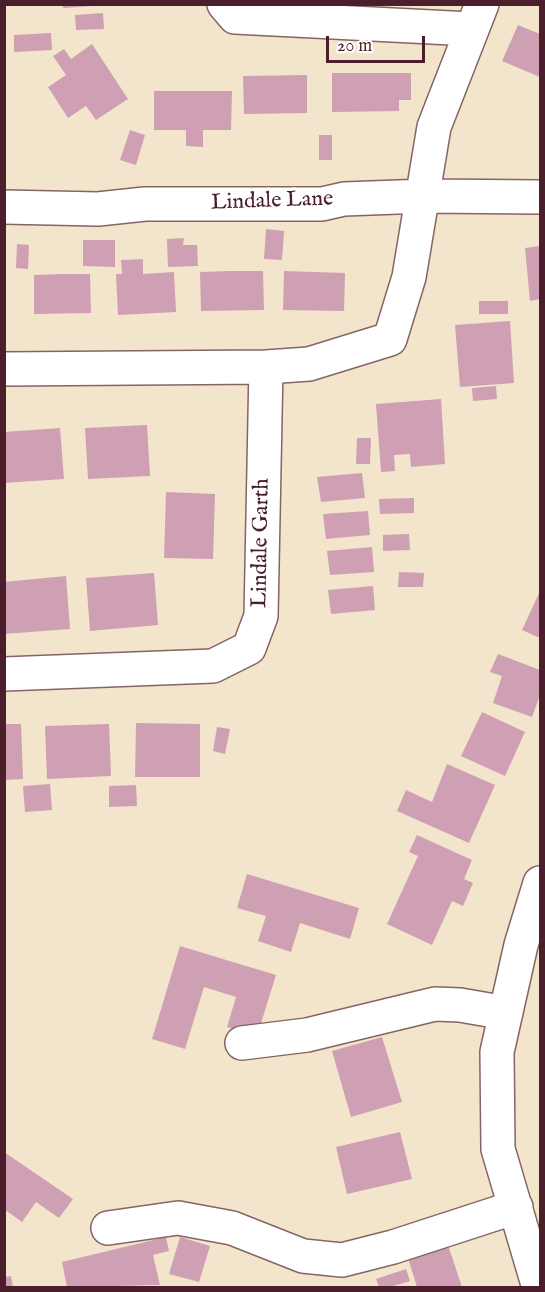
<!DOCTYPE html>
<html>
<head>
<meta charset="utf-8">
<style>
	body { margin:0 }
	#map { position:relative; width:545px; height:1292px; overflow:hidden; background:#f3e5cc; font-family:"IM FELL English",serif }
	canvas { display:block }
	.frame { position:absolute; inset:0; border:6px solid #4a1f2b; pointer-events:none }
	.scale { position:absolute; left:326px; top:36px; width:99px; height:27px; box-sizing:border-box; border:3px solid #4a1f2b; border-top:0; padding-left:8px; font-size:18px; line-height:21px; white-space:nowrap; color:#4a1f2b; -webkit-text-stroke:4px #fff; paint-order:stroke }
</style>
</head>
<body>
<div id="map">
<canvas width="545" height="1292"></canvas>
<div class="frame"></div>
<div class="scale">20 m</div>
</div>
<script>
const ctx = document.querySelector('canvas').getContext('2d');
ctx.lineJoin = 'round';
function fillPath(path, color) { ctx.fillStyle = color; ctx.fill(path, 'evenodd'); }
const toPath = rows => new Path2D(rows.map(r => 'M' + r).join(''));
function stroke(path, color, width, dash) { ctx.strokeStyle = color; ctx.lineWidth = width; ctx.lineCap = dash ? 'butt' : 'round'; ctx.setLineDash(dash || []); ctx.stroke(path); }
function label(font, color, halo, rows, align = 'center') {
  ctx.font = font + ' "IM FELL English",serif'; ctx.lineWidth = 6; ctx.setLineDash([]); ctx.textBaseline = 'middle'; ctx.strokeStyle = halo; ctx.fillStyle = color; for (const [text, x, y, turn = 0] of rows) {
    ctx.save(); ctx.translate(x, y); ctx.rotate((+turn || 0) * Math.PI / 180); ctx.textAlign = isNaN(turn) ? turn : align; if (halo) ctx.strokeText(text, 0, 0); ctx.fillText(text, 0, 0); ctx.restore();
  }
}
const building = toPath([
	[60,4,92,4,92,6,64,8],
	[103,13,104,29,76,30,75,15],
	[518,25,540,34,540,77,502,61],
	[51,33,52,50,14,52,14,35],
	[92,44,128,99,96,120,86,106,68,118,48,87,66,75,53,56,64,49,71,59],
	[332,73,411,73,411,100,399,100,399,111,332,112],
	[307,75,307,113,244,114,243,76],
	[154,91,232,91,231,130,203,130,203,147,186,146,186,130,154,130],
	[130,130,145,135,136,165,120,160],
	[319,135,332,135,332,160,319,160],
	[266,229,284,231,282,260,264,259],
	[184,238,183,245,197,245,198,266,168,267,167,239],
	[83,240,115,240,115,267,83,266],
	[17,244,29,245,28,269,16,268],
	[540,246,540,299,530,301,525,248],
	[143,259,143,274,174,272,176,312,118,315,116,274,122,274,121,260],
	[232,271,263,271,264,310,201,311,200,272],
	[284,271,345,273,344,311,283,310],
	[62,274,90,274,91,313,34,314,34,275],
	[479,301,508,301,508,314,479,314],
	[510,321,514,383,460,387,455,325],
	[496,386,497,399,473,401,472,388],
	[441,399,445,464,411,467,410,454,394,455,395,471,381,472,376,404],
	[147,425,150,476,88,479,85,428],
	[60,428,64,479,4,483,4,432],
	[357,438,371,438,370,464,356,464],
	[362,473,365,498,321,502,317,477],
	[166,492,215,494,213,559,164,558],
	[414,498,414,513,380,514,379,499],
	[368,511,370,535,326,539,323,514],
	[409,534,410,550,383,551,383,535],
	[372,547,374,572,330,575,327,551],
	[399,572,424,573,423,587,398,587],
	[154,573,158,625,90,631,86,578],
	[66,576,70,629,4,634,4,582],
	[373,586,375,610,331,614,328,590],
	[540,591,540,638,522,630],
	[498,654,540,670,540,695,532,717,493,703,502,676,490,672],
	[482,712,525,732,505,776,461,756],
	[136,723,200,724,200,777,135,777],
	[4,724,21,724,23,779,4,780],
	[109,724,111,776,47,779,45,726],
	[217,727,230,729,225,754,213,751],
	[447,764,495,785,469,843,397,811,406,790,432,802],
	[50,784,52,810,25,812,23,786],
	[136,785,137,806,109,807,109,786],
	[417,835,472,860,464,879,473,883,463,906,452,901,432,945,387,924,418,856,409,852],
	[247,874,359,908,350,939,300,923,291,952,258,941,266,916,237,908],
	[180,946,276,975,257,1036,227,1027,236,997,204,987,185,1049,152,1039],
	[382,1037,402,1102,351,1117,332,1051],
	[400,1132,412,1179,347,1194,336,1147],
	[4,1152,73,1199,59,1218,36,1202,22,1222,4,1209],
	[166,1237,169,1251,153,1255,160,1285,67,1287,62,1262],
	[180,1237,210,1246,199,1282,169,1274],
	[448,1245,462,1287,417,1287,408,1258],
	[406,1269,410,1281,390,1287,379,1287,376,1279],
	[11,1276,13,1287,4,1287,4,1277]
]);
const minor = toPath([
	[224,4,235,17,471,29],
	[4,207,98,209,145,204,322,204,344,199,425,196,540,197],
	[4,369,266,367,309,364,390,339,409,277,434,127,482,4],
	[4,674,213,666,249,648,261,616,266,367],
	[242,1043,307,1035,435,1004,460,1005,506,1013],
	[108,1228,178,1218,232,1228,303,1256,342,1260,393,1247,516,1207],
	[539,1288,498,1149,497,1052,521,945,540,883]
]);
const streetNames = [
	["Lindale Lane",272,202,-2],
	["Lindale Garth",262,543,-89]
];
fillPath(building, '#cf9fb4');
stroke(minor, '#856463', 36);
stroke(minor, '#fff', 33);
label('22px', '#4a1f2b', '#fff', streetNames);
</script>
</body>
</html>
